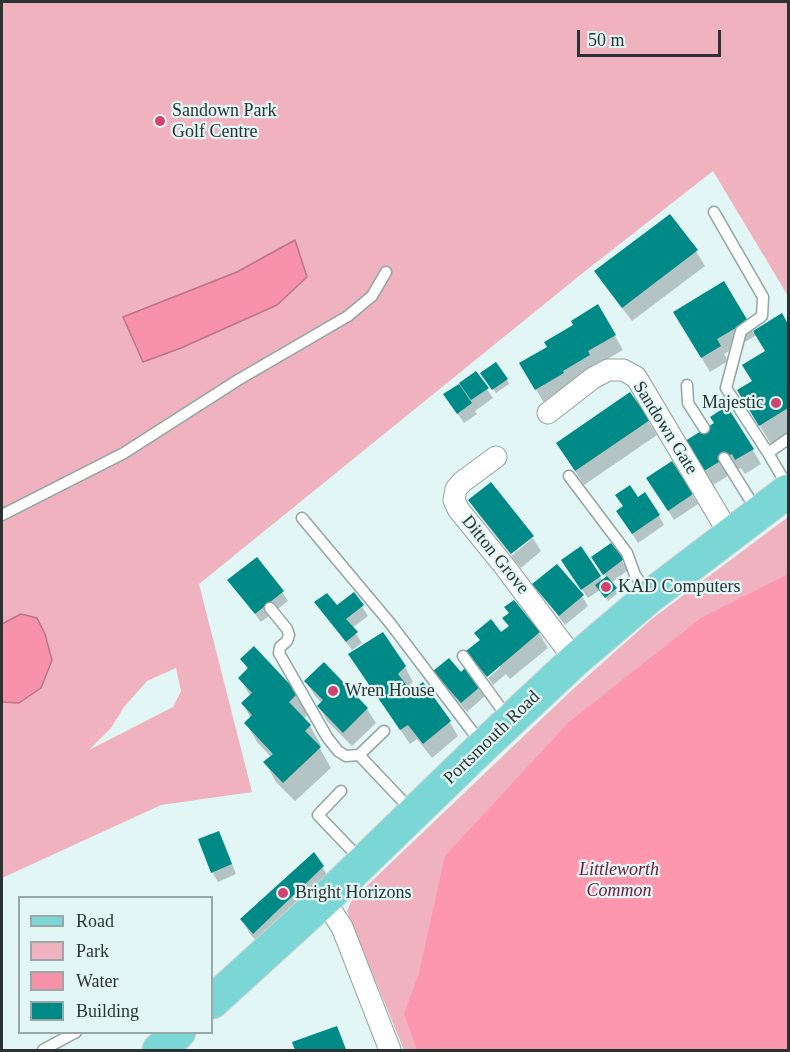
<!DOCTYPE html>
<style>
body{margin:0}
#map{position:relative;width:790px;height:1052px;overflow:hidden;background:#e2f6f5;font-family:Georgia,serif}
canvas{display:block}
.frame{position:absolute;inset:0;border:3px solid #2b3332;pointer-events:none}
.legend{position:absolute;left:18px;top:896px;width:195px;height:138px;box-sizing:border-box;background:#e2f6f5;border:2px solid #99a8a7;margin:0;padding:8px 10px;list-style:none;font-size:18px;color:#2b3332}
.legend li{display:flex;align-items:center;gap:12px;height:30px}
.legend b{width:30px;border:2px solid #99a8a7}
.scale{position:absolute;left:577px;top:30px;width:144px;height:27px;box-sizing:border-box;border:3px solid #2b3332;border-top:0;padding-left:8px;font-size:18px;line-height:21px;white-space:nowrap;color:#2b3332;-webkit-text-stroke:4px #e2f6f5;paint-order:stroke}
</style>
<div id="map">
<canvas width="790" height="1052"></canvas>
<div class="frame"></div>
<ul class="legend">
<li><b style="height:8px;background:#7bd7d5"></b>Road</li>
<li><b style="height:16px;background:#f1b2bf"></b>Park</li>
<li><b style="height:16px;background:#f792aa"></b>Water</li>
<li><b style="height:16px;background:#008a87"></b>Building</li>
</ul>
<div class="scale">50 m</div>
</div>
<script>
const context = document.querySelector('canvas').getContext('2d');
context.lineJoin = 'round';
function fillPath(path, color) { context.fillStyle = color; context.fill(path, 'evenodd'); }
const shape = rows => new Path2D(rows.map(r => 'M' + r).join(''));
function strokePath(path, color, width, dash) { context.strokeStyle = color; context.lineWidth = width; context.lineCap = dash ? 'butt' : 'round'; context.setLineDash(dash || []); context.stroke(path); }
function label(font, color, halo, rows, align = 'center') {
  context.font = font + ' Georgia,serif'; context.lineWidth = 4.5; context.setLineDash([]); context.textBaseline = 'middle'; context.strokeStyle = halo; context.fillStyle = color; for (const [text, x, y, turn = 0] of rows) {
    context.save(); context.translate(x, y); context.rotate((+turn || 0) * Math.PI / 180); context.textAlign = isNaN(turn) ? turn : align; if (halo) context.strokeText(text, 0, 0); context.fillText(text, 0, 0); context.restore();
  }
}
fillPath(shape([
 [2,2,788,2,788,296,713,171,584,272,199,584,252,792,161,805,2,878],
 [176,668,181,691,173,707,89,750,111,728,124,707,147,681],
 [788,517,788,1050,404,1050,347,911,352,900,572,690,653,618]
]), '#f1b2bf');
fillPath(shape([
 [788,574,788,1050,417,1050,404,1014,419,973,445,856,569,722,701,618]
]), '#fc97ae');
const water = shape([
 [295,240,307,277,277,305,181,348,143,362,123,317,237,272,295,240],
 [21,614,37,618,45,634,52,660,41,688,19,703,2,702,2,624,21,614]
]);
fillPath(water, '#f792aa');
strokePath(water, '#ba7686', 1.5);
fillPath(shape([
 [696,251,705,266,632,321,605,286,596,272],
 [723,283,753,333,781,315,788,326,788,434,771,444,750,410,753,382,766,352,757,335,724,354,728,361,710,372,675,312],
 [598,306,623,350,595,366,544,403,521,363,549,347],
 [476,373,493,398,475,411,477,414,464,423,445,395],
 [485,378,507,380,509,384,496,393],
 [648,421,657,435,584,485,558,444],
 [753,450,761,464,745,474,741,468,713,485,695,455],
 [671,463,698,504,674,520,654,488],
 [470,501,532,536,510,554,479,515],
 [659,516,664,525,638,543,624,521],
 [533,538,541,551,521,568,511,556],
 [611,545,628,570,611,583,618,593,608,601,600,590,588,598,568,570,581,548,603,581,607,578,599,567],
 [229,580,282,592,288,601,261,622],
 [534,584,582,596,588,606,565,625],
 [354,594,368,616,352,628,362,643,352,650,316,603,337,607],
 [513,602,539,633,548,648,510,679,506,674,493,685,488,678,500,668,500,664,486,676,468,651,481,642,476,633,501,634,509,627,504,618,510,614],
 [242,659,297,694,308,714,303,719,310,726,321,745,319,747,331,768,295,801,276,782,265,762,271,757,257,742,246,723,251,718,243,704,250,696,240,678,248,670],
 [405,667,413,682,407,688,449,721,458,736,432,758,417,739,410,744,359,669],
 [435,671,480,687,485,696,467,712,441,681],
 [306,681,367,709,376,723,352,746,327,721,319,706,322,703,315,696],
 [224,843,236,874,218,882,212,872],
 [314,854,332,882,262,947,250,934,242,919],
 [337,1027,347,1050,296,1050,294,1043]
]), '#0003');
fillPath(shape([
 [670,214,698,250,622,308,594,271],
 [724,281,748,321,717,339,721,346,701,358,673,312],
 [598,304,616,335,588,351,590,355,563,371,564,373,535,390,519,363,547,347,544,342,573,325,571,321],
 [782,313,788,324,788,408,759,426,737,390,752,381,742,365,765,351,753,331],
 [496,362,508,379,492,390,480,373],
 [476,371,489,388,471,400,459,383],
 [459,384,472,403,457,414,443,394],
 [630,392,650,420,575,471,556,443],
 [727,406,754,449,735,460,732,454,704,471,685,441,714,423,710,417],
 [672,461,693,494,668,511,646,478],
 [491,482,534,536,511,554,468,500],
 [630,485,638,497,645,492,660,515,632,534,616,511,623,506,615,495],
 [611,543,624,559,603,575,591,557],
 [581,546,601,576,581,590,561,560],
 [257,557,284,591,255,614,227,580],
 [557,564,584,595,559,616,532,584],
 [607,576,617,588,605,598,595,585],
 [354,592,364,605,346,619,358,632,346,642,314,602,327,593,337,605],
 [514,600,540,632,487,677,466,651,480,640,474,633,491,619,501,632,509,626,502,618,509,613,504,607],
 [383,632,406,666,398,674,411,691,423,682,451,721,423,744,408,725,400,730,348,654],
 [254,646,298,693,289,702,311,725,305,731,321,747,283,783,263,762,273,754,244,723,252,715,241,703,252,693,238,678,248,668,240,659],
 [449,658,461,672,465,668,481,686,461,703,433,671],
 [324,662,368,708,343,733,317,706,323,700,304,681],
 [219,831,232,864,211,873,198,839],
 [314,852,324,866,253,934,240,919],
 [337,1026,346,1050,295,1050,292,1042]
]), '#008a87');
const lane = shape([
 [714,212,763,297,762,316,741,331,726,388,768,453],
 [687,385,688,403,704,428],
 [724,458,757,511],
 [569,476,627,553,635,575,648,593],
 [788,487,768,453,788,439],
 [2,515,124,453,238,380,348,316,372,296,386,272],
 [302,518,390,623,481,743],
 [270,608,287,629,289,635,287,641,280,647,279,653,327,737,338,751,346,756,359,755],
 [463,656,508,718],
 [384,731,359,755,412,811],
 [341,791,318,815,361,860],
 [43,1050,76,1032]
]);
const street = shape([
 [548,413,593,378,608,370,623,370,636,377,730,535],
 [496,457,462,482,456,489,454,500,458,509,505,567,575,660],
 [324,900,342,927,390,1050]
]);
const primary = shape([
 [212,1002,324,900,483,746,575,660,650,596,788,491],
 [159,1050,179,1032]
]);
strokePath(lane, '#92a4a3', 13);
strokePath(street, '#92a4a3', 23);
strokePath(primary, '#d0d2d2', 35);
strokePath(lane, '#fff', 10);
strokePath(street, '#fff', 21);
strokePath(primary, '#7bd7d5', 33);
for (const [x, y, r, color] of [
 [160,121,6,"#d0436f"],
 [776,403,6,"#d0436f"],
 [606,587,6,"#d0436f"],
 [333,691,6,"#d0436f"],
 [283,893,6,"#d0436f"]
]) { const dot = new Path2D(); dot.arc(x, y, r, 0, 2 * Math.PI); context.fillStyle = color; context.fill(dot); strokePath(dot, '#e2f6f5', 2); }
label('18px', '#2b3332', '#e2f6f5', [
 ["Sandown Park",172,111],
 ["Golf Centre",172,132],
 ["Majestic",764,403,"right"],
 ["KAD Computers",618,587],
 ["Wren House",345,691],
 ["Bright Horizons",295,893]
], 'left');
label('18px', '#2b3332', '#e2f6f5', [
 ["Sandown Gate",665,428,58],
 ["Ditton Grove",495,555,51],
 ["Portsmouth Road",492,738,-44]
]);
label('italic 18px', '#711937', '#e2f6f5', [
 ["Littleworth",619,870],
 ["Common",619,891]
]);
</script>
